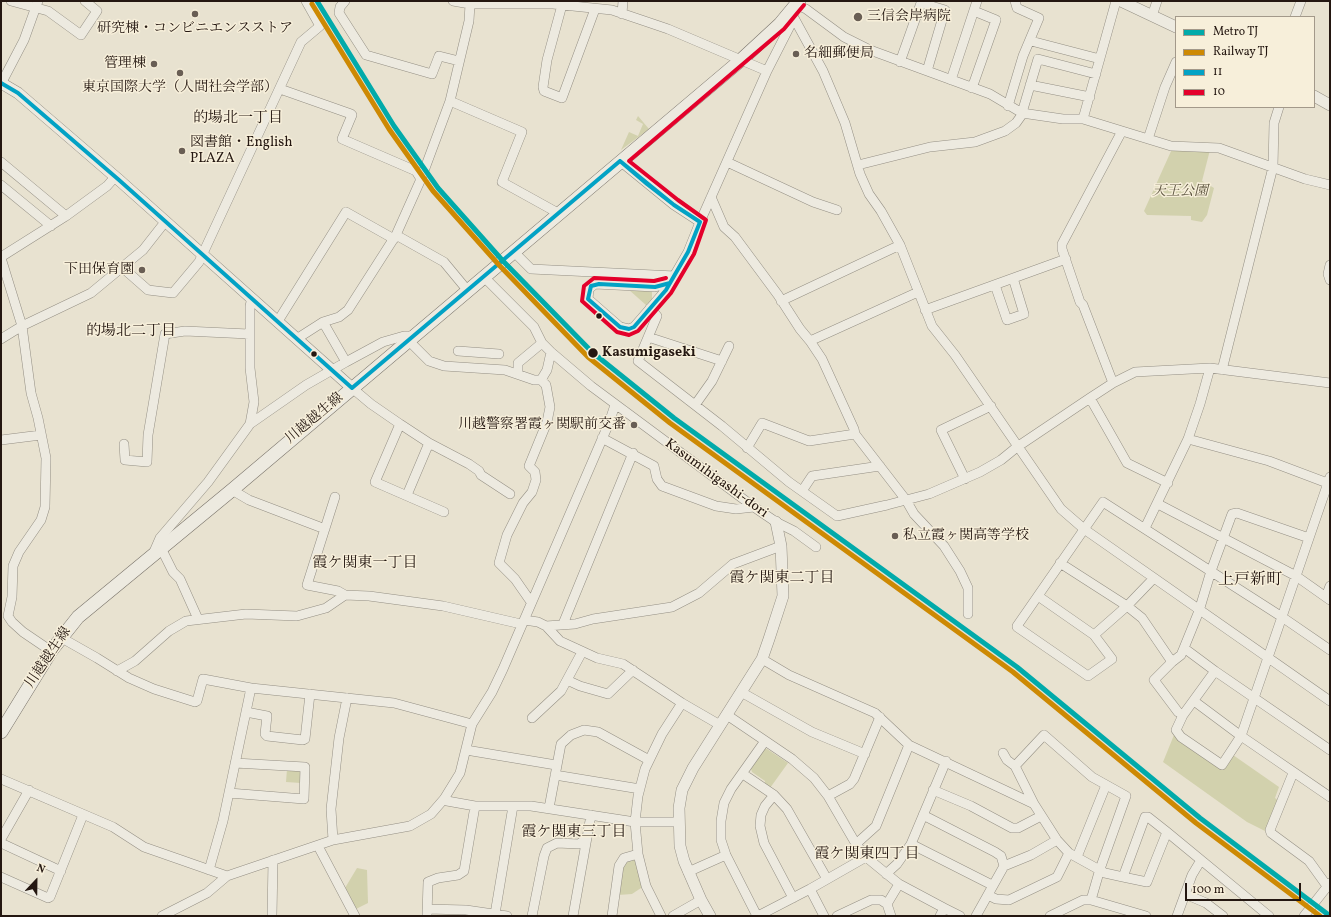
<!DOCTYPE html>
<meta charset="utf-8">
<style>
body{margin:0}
#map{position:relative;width:1331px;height:917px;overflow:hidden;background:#e8e2d0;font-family:Vollkorn,serif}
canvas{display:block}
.frame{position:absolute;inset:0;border:2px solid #241711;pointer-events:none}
.legend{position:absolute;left:1175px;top:16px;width:140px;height:92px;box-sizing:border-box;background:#f7efda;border:1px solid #a3998a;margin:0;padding:5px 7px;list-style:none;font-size:12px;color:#241711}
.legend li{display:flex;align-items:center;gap:8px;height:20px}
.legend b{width:20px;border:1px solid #a3998a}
.north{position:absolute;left:16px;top:861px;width:40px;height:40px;-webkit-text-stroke:3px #f7efda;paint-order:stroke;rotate:22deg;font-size:11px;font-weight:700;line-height:16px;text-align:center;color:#241711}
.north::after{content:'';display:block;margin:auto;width:14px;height:18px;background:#241711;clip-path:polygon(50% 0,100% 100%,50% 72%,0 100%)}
.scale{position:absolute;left:1185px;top:883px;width:116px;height:18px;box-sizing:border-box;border:2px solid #241711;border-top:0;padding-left:5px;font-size:12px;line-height:14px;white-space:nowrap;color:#241711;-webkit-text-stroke:3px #f7efda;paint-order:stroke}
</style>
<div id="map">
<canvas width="1331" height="917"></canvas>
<div class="frame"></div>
<ul class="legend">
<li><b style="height:5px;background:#01aaaa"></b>Metro TJ</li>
<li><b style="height:5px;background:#cd8903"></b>Railway TJ</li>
<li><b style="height:5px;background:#02a2c5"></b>11</li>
<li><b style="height:5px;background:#e4002b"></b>10</li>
</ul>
<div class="north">N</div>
<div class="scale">100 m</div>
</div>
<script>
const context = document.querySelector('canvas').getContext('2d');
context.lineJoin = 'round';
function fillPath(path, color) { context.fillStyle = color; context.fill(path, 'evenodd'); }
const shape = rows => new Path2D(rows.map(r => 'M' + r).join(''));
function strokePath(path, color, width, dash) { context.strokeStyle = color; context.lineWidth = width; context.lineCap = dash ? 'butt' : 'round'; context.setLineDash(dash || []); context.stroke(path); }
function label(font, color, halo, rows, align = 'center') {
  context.font = font + ' Vollkorn,"Noto Serif JP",serif'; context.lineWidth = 3; context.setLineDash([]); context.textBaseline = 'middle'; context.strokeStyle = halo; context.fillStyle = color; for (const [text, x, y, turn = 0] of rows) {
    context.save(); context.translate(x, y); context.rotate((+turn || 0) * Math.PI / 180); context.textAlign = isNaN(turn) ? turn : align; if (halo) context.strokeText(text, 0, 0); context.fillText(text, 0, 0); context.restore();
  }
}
fillPath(shape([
 [638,116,649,129,621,150,629,132,638,136,643,124,636,120],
 [1172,149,1210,150,1202,181,1214,188,1207,215,1202,222,1191,220,1191,216,1147,215,1144,211],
 [628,289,652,291,652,300,646,305],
 [1174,735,1223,769,1233,755,1279,787,1275,798,1278,800,1265,831,1247,822,1163,762],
 [764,749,767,749,788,763,770,788,765,784,765,781,752,772,751,769],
 [287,769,299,770,302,776,301,783,286,782],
 [633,859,636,862,644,886,632,894,618,895,624,862],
 [357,868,367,870,368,903,356,909,345,888]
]), '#d2d1ad');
const minor = shape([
 [11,1,48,11,81,35,97,11,85,1],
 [345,1,340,7,339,13,366,55,432,74,439,56,459,61],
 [453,1,470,4,470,1],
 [562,5,547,60,543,87,544,91,562,98,595,9],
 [797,5,806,9,844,37,870,50,990,94,1022,113,1063,119,1083,119,1171,146,1219,148,1305,179,1330,185],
 [622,14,623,1],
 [1152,16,1157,1],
 [1295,17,1301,1],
 [1031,41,1100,59],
 [900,62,921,3,945,10,927,71],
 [951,80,977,1],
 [1,84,24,40,38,1],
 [1030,85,1090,97],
 [972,88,996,20,974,11],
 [280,89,351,114,352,115,342,139,416,171,421,179,396,235,348,310,339,317,323,322,346,362],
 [1008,106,1023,56,1039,18,1017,8,1015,1],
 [1083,119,1116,1],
 [1148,139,1165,87,1176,62],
 [620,161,674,205,700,222,688,252,666,290,634,327,629,329,620,327,588,299,589,289,595,284,655,287,670,283],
 [1,162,66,216],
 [727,162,813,202,837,210],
 [858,165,930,147,975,142,1005,131,1016,123,1021,116,1038,59,1096,74],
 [421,179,450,101],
 [1,185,51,226],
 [711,197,724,227,735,237,778,295,800,329,810,341],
 [558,213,502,182,522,132,450,101,469,21,470,4,553,4,612,10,668,29,767,71,794,18,823,71,845,123,860,174,869,194,881,211,900,245,932,326,955,355,1061,509,1084,529,1330,701],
 [700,222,767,71],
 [396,235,444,262,468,291],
 [514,252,531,269,675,276],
 [1,257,66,216,107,186,115,177],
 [1,258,22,326,31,393,38,418,46,458,45,507,41,520,19,552,13,566,12,597,8,616,12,622,23,632,51,651],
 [1330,265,1328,274,1330,280],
 [123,268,148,290,173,293,199,262,301,42,320,26,306,1],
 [484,277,534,327,542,343,551,352,591,386,754,507,776,522,794,531,816,547],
 [995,285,1007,320,1024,314,1013,278],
 [918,292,810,341,822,359,854,429,855,434,906,500,914,514,944,546,960,571,968,588,968,614],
 [781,301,900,245],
 [650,308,657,316,638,361,722,426,789,482,837,516,887,505,929,494,980,472,1001,460,1017,447,1090,398,1113,383,1135,372,1210,368,1330,383],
 [925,310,1066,259],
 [278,321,346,212,394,239],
 [648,337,722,361],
 [298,338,323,322],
 [1,339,22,326,91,293,143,250,165,222],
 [408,340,429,361,444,366,505,370,534,380,541,380,547,370,551,352],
 [458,351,499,354],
 [1222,370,1273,167,1274,123,1279,107],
 [518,374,518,363,542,343],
 [1113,383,1083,305,1080,302,1062,249,1062,244,1122,131],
 [352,388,371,404,400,424,429,443,469,464,479,471,481,475,510,494],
 [1090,398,1127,463,1168,483],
 [695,405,712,381,729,346],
 [250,424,254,402,250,368,250,306,252,298],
 [400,424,375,482,444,512],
 [602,438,654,466,657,479,662,486,716,506,736,509,754,507],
 [1188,439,1269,461,1330,484],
 [1,440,41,435],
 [124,444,125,460,147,462,148,435,165,334,185,331,249,334],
 [747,448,762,423,809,441,855,434],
 [1330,477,1241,736,1330,797],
 [965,479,941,430,991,406],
 [232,490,249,500,325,529],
 [802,491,812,476,880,466],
 [407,495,429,443],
 [335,497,307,585,338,591,345,595,369,596,443,606,521,624],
 [1158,504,1296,576,1330,600],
 [1145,528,1188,439,1200,404,1210,368],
 [161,548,173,572,180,579,198,619],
 [153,554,160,538,208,482,250,424,306,385,346,362,383,342,404,336,413,336],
 [1060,563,1127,606,1142,618,1172,662,1154,680,1178,712,1183,715,1215,671,1184,648,1181,655,1172,662],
 [1038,596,1094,635,1112,659,1088,676,1017,627,1017,626,1103,502,1282,617,1330,650],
 [1326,597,1330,586],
 [531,602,515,579,499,563,507,535,523,503,532,492,536,480,535,472,529,466,547,422,550,407,546,385,541,380],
 [524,620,538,622,546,626,575,624,593,619,672,607,699,593,733,564,781,546],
 [563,624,633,453],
 [546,626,560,641,597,658,623,664,682,703,720,725],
 [1094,635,1127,606,1153,579],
 [60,637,97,658,129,678,154,689,195,702,197,701,203,679,251,688,223,821,209,870],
 [1184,648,1199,611,1211,571,1232,514,1237,513,1309,538],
 [762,659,789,675,875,713,909,745,1034,804,1057,840,1069,853,1105,873,1123,877],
 [117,671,135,661,169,631,186,621,246,614,297,616,326,608,345,595],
 [1215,671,1330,750],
 [567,680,580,686,608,694,633,670],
 [251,688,394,703,472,724],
 [741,692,812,732,865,754],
 [246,712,267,716,265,734,267,736,303,740,305,739,310,694],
 [727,715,792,759,814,778,828,796,856,844,866,857],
 [1183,715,1176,730,1181,737,1222,765,1241,736,1194,701],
 [532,718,561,691,582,652],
 [466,750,556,765],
 [1003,753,1007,760,1015,766,1034,804],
 [1015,766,1044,735,1092,777,1126,796,1100,869,1091,900],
 [1293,773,1270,830,1271,833,1309,861,1327,886],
 [743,774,774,795,787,809,827,879],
 [555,775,640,789],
 [1,779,113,827,144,847,227,876],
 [933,790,971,806,1012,828,1018,828,1041,816],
 [229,793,304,799,305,767,235,763],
 [774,795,765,806,761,815,760,826,764,843,793,898],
 [828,796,850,784,854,779,880,717],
 [444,799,447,801,475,806,531,806,635,822,678,822],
 [549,808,561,744,571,735,584,730,598,732,649,760],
 [923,815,995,852,1001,856,1004,866],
 [1167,832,1147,882,1123,877,1145,817,1148,817,1167,832,1269,916],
 [1,839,29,790],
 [333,840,331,809,339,738,347,698],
 [1,843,61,871],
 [856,844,876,826,909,745],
 [911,844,992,885],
 [318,846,355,916],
 [1077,857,1106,785],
 [688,872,726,855],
 [886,874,897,864,911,844,946,761],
 [1,877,48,898,50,897,83,815],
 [810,889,824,916],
 [1185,894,1206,903,1223,916],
 [988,895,996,899,1009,900,1057,877,1069,853],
 [887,904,891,916],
 [944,908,960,916],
 [427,909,466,910,507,916],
 [495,914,513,806],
 [162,916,207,893,227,876,333,840,410,826,431,814,444,799,460,773,472,724,492,692,503,669,609,423,615,405],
 [272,916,273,860],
 [427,916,428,882,438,878,458,875,464,871,475,806],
 [532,916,544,856,547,848,557,843,579,844,587,838],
 [573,916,591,815],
 [612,916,619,866,624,858,638,854],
 [661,916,646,886,638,854,635,822,638,796,645,769,662,734,682,703],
 [673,916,701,900],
 [757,916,726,855,721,840,721,821,724,803,731,789,765,741],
 [758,916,810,889,866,857,899,884,944,908,940,916],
 [837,916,871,900,881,900,887,904,899,884],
 [976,916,1004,866,1031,855,1057,840],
 [1050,916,1083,900,1091,900,1146,916],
 [1177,916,1192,875,1201,860],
 [1304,916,1330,883]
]);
const tertiary = shape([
 [1121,1,1176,27],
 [1,83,18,93,119,180,352,388],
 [1314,96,1330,105],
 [710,916,701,900,684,861,680,846,679,808,682,790,693,768,762,659,769,639,783,596,781,546,776,522]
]);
const secondary = shape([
 [1,732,51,651,78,617,232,490,741,60,780,24,799,1]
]);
strokePath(minor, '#948f84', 10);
strokePath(tertiary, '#948f84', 12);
strokePath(secondary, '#79736a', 14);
strokePath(minor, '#edeae0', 9);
strokePath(tertiary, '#edeae0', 11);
strokePath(secondary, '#edeae0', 13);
strokePath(shape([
 [1,83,18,93,119,180,352,388],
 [620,161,674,205,647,184,620,161],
 [674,205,700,222],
 [674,205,700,222],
 [688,252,666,290,634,327,629,329,620,327,588,299,591,286,599,284,655,287,670,283,688,252],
 [688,252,700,222],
 [352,388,620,161]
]), '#02a2c5', 4);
strokePath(shape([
 [666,278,654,281,594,278,584,286,582,301,617,332,629,335,638,331,671,293,694,254,706,220,678,200,629,161,784,29,804,5]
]), '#e4002b', 4);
strokePath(shape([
 [312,4,389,129,433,191,499,265,588,357,670,423,1013,672,1196,823,1320,916]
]), '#cd8903', 5);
strokePath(shape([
 [317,1,394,126,438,188,503,261,592,352,674,418,1017,667,1200,818,1330,916]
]), '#01aaaa', 5);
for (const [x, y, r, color] of [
 [195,14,4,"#695e54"],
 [858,17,5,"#695e54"],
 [796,54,4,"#695e54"],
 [154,64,4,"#695e54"],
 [180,73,4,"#695e54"],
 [182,151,4,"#695e54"],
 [142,270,4,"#695e54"],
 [599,316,3.5,"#241711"],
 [593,353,5.5,"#241711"],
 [314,354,3.5,"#241711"],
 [634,425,4,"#695e54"],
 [895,536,4,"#695e54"]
]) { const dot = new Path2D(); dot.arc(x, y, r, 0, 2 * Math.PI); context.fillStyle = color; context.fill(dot); strokePath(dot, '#f7efda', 1.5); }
label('14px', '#241711', '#f7efda', [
 ["三信会岸病院",867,17],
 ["研究棟・コンビニエンスストア",195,29,"center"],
 ["名細郵便局",804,54],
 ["管理棟",146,64,"right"],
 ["東京国際大学（人間社会学部）",180,88,"center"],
 ["図書館・English",190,143],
 ["PLAZA",190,159],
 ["下田保育園",134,270,"right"],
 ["川越警察署霞ヶ関駅前交番",626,425,"right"],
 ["私立霞ヶ関高等学校",903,536]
], 'left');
label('italic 14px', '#5b533e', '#f7efda', [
 ["天王公園",1180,192]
]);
label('bold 14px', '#241711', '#f7efda', [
 ["Kasumigaseki",602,353]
], 'left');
label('14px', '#241711', '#f7efda', [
 ["川越越生線",315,419,-40],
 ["Kasumihigashi-dori",716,479,36],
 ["川越越生線",49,658,-56]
]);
label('15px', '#241711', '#f7efda', [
 ["的場北一丁目",238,119],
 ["的場北二丁目",131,332],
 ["霞ケ関東一丁目",365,564],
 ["霞ケ関東二丁目",782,579],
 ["霞ケ関東三丁目",574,833],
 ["霞ケ関東四丁目",867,855]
]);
label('16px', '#241711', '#f7efda', [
 ["上戸新町",1250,581]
]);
</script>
